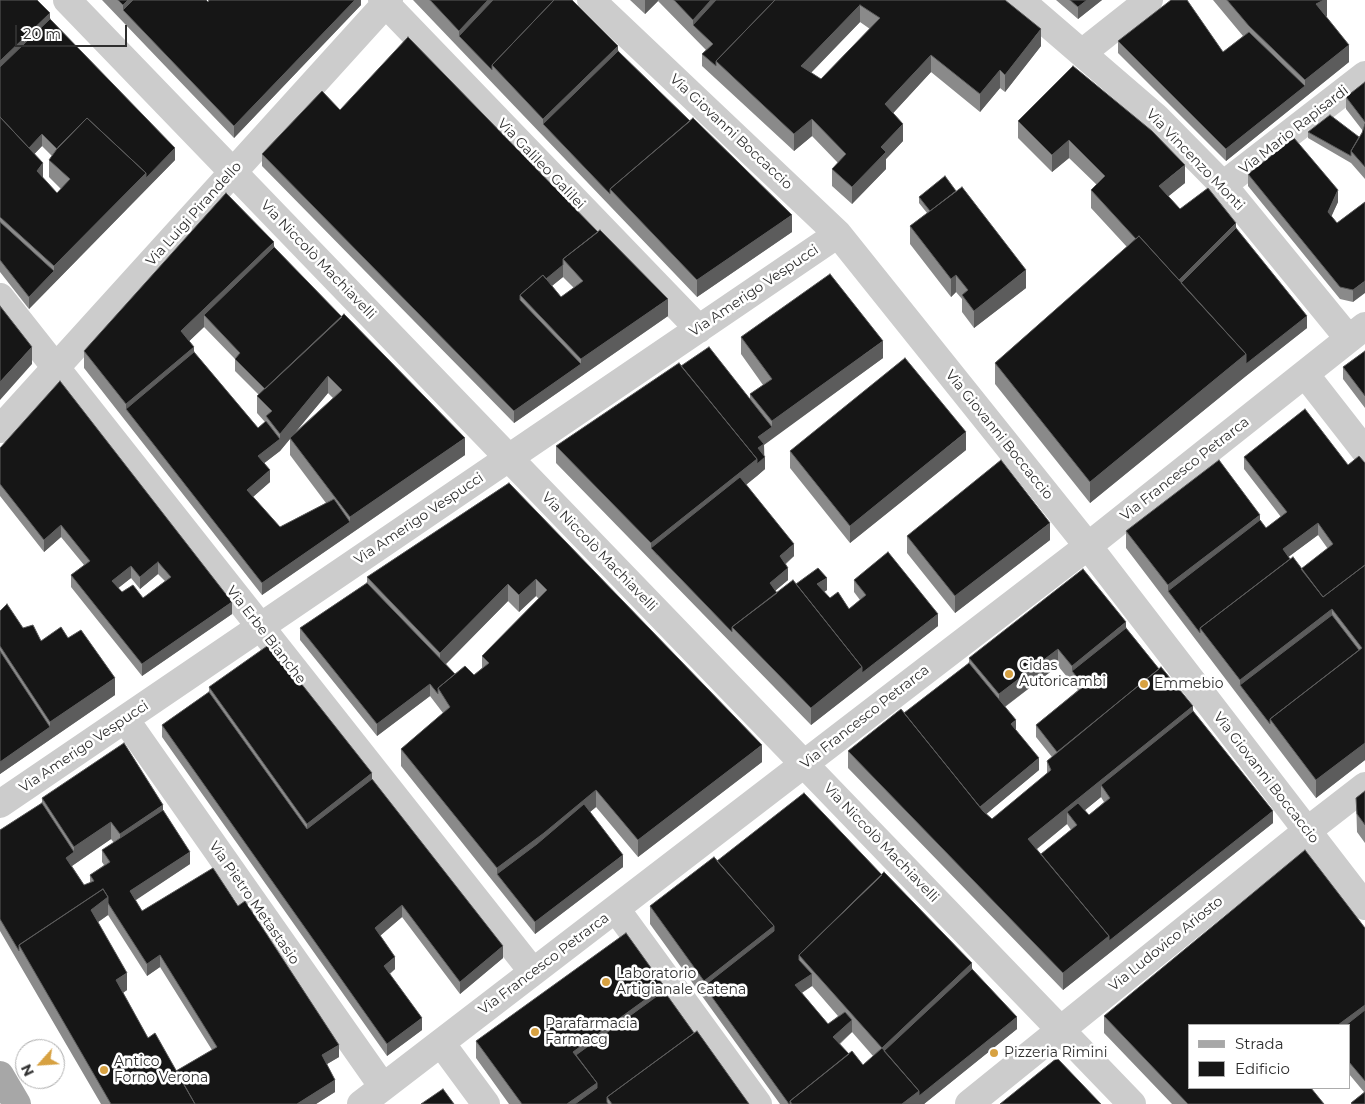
<!DOCTYPE html>
<meta charset="utf-8">
<style>
body{margin:0}
#map{position:relative;width:1365px;height:1104px;overflow:hidden;background:#fff;font-family:Montserrat,sans-serif}
canvas{display:block}
.legend{position:absolute;left:1188px;top:1024px;width:162px;height:65px;box-sizing:border-box;background:#fff;border:1px solid #acacac;margin:0;padding:6px 9px;list-style:none;font-size:15px;color:#2f2f2f}
.legend li{display:flex;align-items:center;gap:10px;height:25px}
.legend b{width:25px;border:1px solid #acacac}
.north{position:absolute;left:15px;top:1039px;width:50px;height:50px;box-sizing:border-box;background:#fff;border:1px solid #acacac;border-radius:50%;rotate:244deg;font-size:14px;font-weight:700;line-height:20px;text-align:center;color:#2f2f2f}
.north::after{content:'';display:block;margin:auto;width:18px;height:22px;background:#d7a141;clip-path:polygon(50% 0,100% 100%,50% 72%,0 100%)}
.scale{position:absolute;left:15px;top:25px;width:112px;height:22px;box-sizing:border-box;border:2px solid #2f2f2f;border-top:0;padding-left:6px;font-size:15px;line-height:18px;white-space:nowrap;color:#2f2f2f;-webkit-text-stroke:4px #fff;paint-order:stroke}
</style>
<div id="map">
<canvas width="1365" height="1104"></canvas>
<ul class="legend">
<li><b style="height:6px;background:#a7a7a7"></b>Strada</li>
<li><b style="height:14px;background:#161616"></b>Edificio</li>
</ul>
<div class="north">N</div>
<div class="scale">20 m</div>
</div>
<script>
const context = document.querySelector('canvas').getContext('2d');
context.lineJoin = 'round';
const shape = rows => new Path2D(rows.map(r => 'M' + r).join(''));
function strokePath(path, color, width, dash) { context.strokeStyle = color; context.lineWidth = width; context.lineCap = dash ? 'butt' : 'round'; context.setLineDash(dash || []); context.stroke(path); }
function fillPath(path, color) { context.fillStyle = color; context.fill(path, 'evenodd'); }
function label(font, color, halo, rows, align = 'center') {
  context.font = font + ' Montserrat,sans-serif'; context.lineWidth = 5; context.setLineDash([]); context.textBaseline = 'middle'; context.strokeStyle = halo; context.fillStyle = color; for (const [text, x, y, turn = 0] of rows) {
    context.save(); context.translate(x, y); context.rotate((+turn || 0) * Math.PI / 180); context.textAlign = isNaN(turn) ? turn : align; if (halo) context.strokeText(text, 0, 0); context.fillText(text, 0, 0); context.restore();
  }
}
strokePath(shape([
 [67,0,1132,1104],
 [382,0,699,329],
 [591,0,838,234,1088,546,1365,906],
 [1020,0,1156,117,1223,185,1349,339],
 [1082,53,1149,0],
 [1223,185,1365,75],
 [0,297,533,972],
 [1305,374,1365,451],
 [0,429,389,0],
 [125,719,383,1087],
 [0,804,838,234],
 [616,909,758,1104],
 [441,1043,486,1104],
 [361,1104,1088,546,1365,326],
 [969,1104,1307,831,1365,786]
]), '#ccc', 28);
strokePath(shape([
 [0,1075,17,1104]
]), '#a7a7a7', 28);
fillPath(shape([
 [0,0,50,19,175,160,29,309,0,272],
 [42,146,52,156,49,160,49,177,61,189,57,193,43,178,34,154],
 [102,0,206,0,208,2,361,0,361,5,234,138],
 [413,0,572,0,618,51,792,232,697,297],
 [630,0,1005,0,1041,46,1005,92,1000,88,980,112,931,72,893,113,903,141,886,159,886,169,852,204,832,186,832,169,838,163,812,136,794,151,702,66,702,54,706,50,658,1,645,14],
 [860,22,870,29,821,79,811,73],
 [1056,0,1102,0,1078,19],
 [1213,0,1327,0,1327,16,1326,16,1349,62,1226,161,1118,53,1118,41,1223,52,1243,36],
 [1365,82,1365,179,1351,163,1308,138,1308,132,1359,137,1363,131,1346,109,1346,97],
 [340,110,668,316,514,423,262,166,262,154],
 [563,277,574,288,561,297,552,286],
 [1018,121,1185,183,1168,196,1180,209,1236,228,1307,328,1246,376,1090,503,995,384,995,363,1127,247,1091,208,1091,190,1097,185,1069,158,1052,172,1018,138],
 [1248,174,1338,202,1331,216,1337,223,1365,202,1353,302,1340,299,1248,186],
 [919,197,1026,288,974,328,962,312,962,299,956,292,951,297,910,244,910,226,927,213,919,203],
 [274,247,465,455,262,595,84,368,84,351],
 [204,327,235,359,235,371,259,395,257,396,257,413,265,422,258,428,194,352,189,341],
 [328,393,333,398,294,433],
 [290,439,290,455,326,503,280,527,253,497,270,482,264,463,280,451],
 [741,337,883,358,764,444,765,469,746,485,794,556,786,564,788,580,775,591,777,593,796,584,827,590,824,592,830,598,849,609,860,600,854,592,854,580,938,626,811,725,556,463,556,446,681,366,750,399,750,394,763,385,741,354],
 [1365,351,1365,408,1343,379,1343,367],
 [0,448,232,614,142,676,71,587,71,575,84,565,61,537,44,552,0,496],
 [158,574,165,581,143,598,122,592,118,588,131,578,140,589],
 [966,450,850,543,790,468,790,451],
 [1244,457,1348,465,1365,463,1365,760,1316,798,1126,548,1126,531,1260,520,1266,528,1281,517,1244,469],
 [1318,535,1328,549,1301,569,1288,557],
 [509,483,762,762,638,857,596,807,590,812,623,867,535,934,401,766,401,749,443,713,430,696,377,736,300,640,300,628,367,583,367,577],
 [536,596,539,599,482,656,482,668,474,675,455,674,446,664,508,601,519,612],
 [907,536,1050,540,955,613,907,553],
 [0,611,41,641,68,638,115,695,0,774],
 [1126,628,1193,711,1273,823,1063,990,848,768,848,751,904,713,969,663,969,658],
 [1058,666,1078,690,1036,725,1036,737,1052,757,1047,761,1047,774,992,819,986,814,1039,770,1016,731,1005,707],
 [1101,797,1104,802,1089,815,1085,810],
 [1067,824,1071,830,1041,854,1037,849],
 [209,687,372,779,503,958,460,994,402,917,380,936,395,969,390,974,422,1030,387,1056,162,737,162,725,209,692],
 [1365,791,1365,843,1357,832,1356,798],
 [42,798,163,810,190,864,135,900,142,911,238,906,339,1057,327,1064,335,1092,316,1104,101,1104,0,931,0,830,42,803],
 [111,839,114,843,102,850,102,862,104,865,90,875,90,883,84,885,72,866],
 [108,915,147,976,160,967,212,1050,176,1071,148,1038,123,993,127,990,98,922],
 [717,861,972,969,1017,1029,924,1104,780,1104,650,924,650,906],
 [812,986,838,1016,828,1024,802,993],
 [852,1032,873,1056,863,1065,849,1054,840,1044],
 [1365,928,1365,1104,1351,1104,1351,1103,1364,1092,1349,1074,1349,1025,1189,1025,1324,1104,1172,1104,1104,1033,1104,1016],
 [664,991,694,1033,749,1104,509,1104,476,1058,476,1041]
]), '#8a8a8a');
fillPath(shape([
 [128,0,144,0,123,10,123,5],
 [355,0,361,0,361,5,234,138,234,126],
 [488,0,505,0,459,36,459,31],
 [645,0,658,0,658,1,645,14],
 [711,0,726,0,693,25,693,20],
 [1087,0,1102,0,1078,19,1078,7],
 [1324,0,1327,0,1327,16,1316,22,1316,4],
 [860,5,860,22,801,83,801,66],
 [50,13,50,31,0,79,0,61],
 [1041,29,1041,46,1005,92,1005,75],
 [1349,45,1349,62,1226,161,1226,149,1305,86,1305,80],
 [618,46,618,63,543,124,543,119],
 [931,55,931,72,885,122,885,104],
 [1000,70,1000,88,980,112,980,94],
 [812,119,812,136,794,151,794,134],
 [903,124,903,141,886,159,886,169,852,204,852,187,881,147],
 [42,134,42,146,26,163,26,151],
 [1069,140,1069,158,1052,172,1052,155],
 [175,148,175,160,29,309,29,297,54,271,54,266,146,173],
 [43,163,43,181,37,171],
 [1185,165,1185,183,1159,204,1159,186],
 [1338,190,1338,202,1328,224,1328,212],
 [792,215,792,232,697,297,697,280],
 [1236,223,1236,240,1182,294,1177,282],
 [274,242,274,259,204,315,204,327,181,349,181,331],
 [563,265,563,277,529,304,523,298],
 [1026,270,1026,288,974,328,974,311],
 [956,275,956,292,951,297,951,279],
 [1365,281,1365,293,1353,302,1353,290],
 [668,299,668,316,514,423,514,411,581,364,581,359],
 [1307,316,1307,328,1246,376,1090,503,1090,482,1246,354],
 [883,341,883,358,764,445,764,457,758,460,758,437,772,427,772,421],
 [32,347,32,364,0,400,0,382],
 [194,347,194,364,126,409,126,404],
 [328,376,328,393,280,451,258,468,258,456,280,439,280,434],
 [966,432,966,450,850,543,850,526],
 [465,438,465,455,262,595,262,583,350,522,350,517],
 [765,457,765,469,757,476,657,555,651,548,651,543,757,459],
 [270,470,270,482,247,502,247,490],
 [1260,515,1260,532,1168,591,1168,585],
 [1050,523,1050,540,955,613,955,596],
 [1318,523,1318,535,1283,561,1283,549],
 [61,525,61,537,44,552,44,540],
 [794,544,794,556,780,568,780,556],
 [158,562,158,574,140,589,140,577],
 [131,566,131,578,112,593,112,581],
 [788,568,788,580,770,595,770,583],
 [827,578,827,590,817,596,817,584],
 [536,579,536,596,519,612,519,595],
 [508,584,508,601,440,670,440,653],
 [232,602,232,614,142,676,142,664],
 [1332,609,1332,627,1240,685,1240,680],
 [938,614,938,626,811,725,811,708,862,667],
 [1126,622,1126,640,1072,671,1072,666],
 [1058,649,1058,666,999,711,999,694],
 [115,678,115,695,0,774,0,762,50,727,50,722],
 [430,684,430,696,377,736,377,724],
 [1193,706,1193,723,1101,785,1101,797,1073,820,1067,812,1067,824,1028,856,1028,839],
 [1016,720,1016,732,1011,724],
 [1365,743,1365,760,1316,798,1316,780],
 [762,745,762,762,638,857,638,840],
 [1039,758,1039,770,978,821,978,809],
 [372,773,372,791,307,841,307,824],
 [596,790,596,807,544,850,497,874,497,868],
 [163,805,163,822,120,851,120,834],
 [1273,811,1273,823,1063,990,1063,973,1109,936],
 [111,822,111,839,66,870,66,858,74,852,74,847],
 [190,852,190,864,130,904,130,891],
 [623,855,623,867,535,934,535,922],
 [108,897,108,915,91,927,26,958],
 [402,905,402,917,375,940,375,928],
 [774,926,774,943,704,986,704,998,704,981],
 [503,946,503,958,460,994,460,982],
 [160,955,160,967,147,976,147,964],
 [395,957,395,969,384,978,384,966],
 [972,963,972,981,887,1060,882,1048],
 [127,973,127,990,116,997,116,980],
 [812,974,812,986,795,997,795,985],
 [664,986,664,1003,579,1065,573,1052],
 [1365,1005,1365,1022,1349,1025,1338,1025],
 [1017,1017,1017,1029,924,1104,902,1104,919,1091],
 [422,1018,422,1030,387,1056,387,1044],
 [852,1020,852,1032,833,1049,833,1037],
 [339,1045,339,1057,322,1067,322,1055],
 [335,1080,335,1092,316,1104,297,1104],
 [597,1083,597,1100,591,1104,567,1104]
]), '#5c5c5c');
const building = shape([
 [0,0,37,0,50,13,0,61,0,0],
 [118,0,128,0,123,5,118,0],
 [133,0,206,0,208,2,209,0,355,0,234,126,123,10,133,0],
 [430,0,488,0,459,31,430,0],
 [493,0,554,0,492,65,492,70,459,36,493,0],
 [554,0,572,0,618,46,543,119,492,65,554,0],
 [674,0,711,0,693,20,674,0],
 [716,0,775,0,716,61,716,66,702,54,713,44,693,25,716,0],
 [775,0,1005,0,1041,29,1005,75,1000,70,980,94,931,55,885,104,903,124,881,147,886,152,852,187,832,169,846,154,812,119,794,134,716,61,775,0],
 [860,5,880,18,821,79,801,66,860,5],
 [1070,0,1087,0,1078,7,1070,0],
 [1171,0,1187,0,1223,52,1249,32,1305,86,1226,149,1118,41,1171,0],
 [1227,0,1324,0,1316,4,1349,45,1305,80,1249,26,1227,0],
 [50,19,175,148,146,178,146,173,87,118,57,149,42,134,29,148,0,117,0,67,50,19],
 [408,37,598,232,563,259,563,265,546,279,543,275,520,295,520,300,581,364,514,411,262,154,322,91,340,110,408,37],
 [618,51,690,121,610,189,610,194,543,124,618,51],
 [1073,66,1152,131,1185,165,1159,186,1180,209,1208,188,1236,223,1179,280,1139,236,1136,239,1091,190,1105,176,1069,140,1052,155,1018,121,1073,66],
 [1365,82,1365,122,1346,97,1365,82],
 [1330,115,1359,137,1351,151,1351,156,1308,132,1330,115],
 [0,117,43,163,37,171,57,193,70,179,49,160,59,146,87,118,146,173,54,266,0,217,0,117],
 [693,118,792,215,697,280,610,189,693,118],
 [1365,124,1365,167,1351,151,1362,133,1365,124],
 [1294,138,1338,190,1328,212,1337,223,1365,202,1365,281,1353,290,1340,287,1248,174,1294,138],
 [945,176,956,191,930,211,919,197,945,176],
 [962,187,1026,270,974,311,962,295,968,290,956,275,951,279,910,226,962,187],
 [226,193,274,242,181,331,194,347,126,404,84,351,226,193],
 [0,222,54,271,29,297,0,260,0,222],
 [1236,228,1307,316,1246,364,1246,354,1181,283,1236,228],
 [600,230,668,299,581,359,520,295,543,275,561,297,583,281,563,259,600,230],
 [1139,236,1246,354,1090,482,995,363,1139,236],
 [274,247,342,317,265,389,235,359,240,353,204,315,274,247],
 [830,274,883,341,772,421,750,394,772,379,741,337,830,274],
 [0,306,32,347,0,382,0,306],
 [344,314,465,438,350,517,290,438,342,390,328,376,280,434,266,416,272,411,257,396,344,314],
 [709,347,772,427,758,437,764,444,758,448,765,457,757,464,757,459,681,366,709,347],
 [1365,351,1365,396,1343,367,1365,351],
 [194,352,258,428,266,421,280,439,258,456,270,470,247,490,280,527,334,499,350,522,262,583,126,409,194,352],
 [905,358,966,432,850,526,790,451,905,358],
 [679,363,757,459,651,543,556,446,679,363],
 [60,381,232,602,142,664,71,575,90,561,61,525,44,540,0,484,0,448,60,381],
 [158,562,171,577,143,598,133,585,122,592,112,581,131,566,140,577,158,562],
 [1305,409,1348,465,1359,456,1365,463,1365,565,1323,597,1301,569,1333,544,1318,523,1283,549,1290,559,1200,628,1200,633,1168,591,1260,520,1266,528,1287,512,1244,457,1305,409],
 [1001,460,1050,523,955,596,907,536,1001,460],
 [1219,460,1260,515,1168,585,1126,531,1219,460],
 [740,477,794,544,780,556,788,568,770,583,777,593,732,627,732,632,651,548,740,477],
 [509,483,762,745,638,840,596,790,544,833,497,868,401,749,450,707,438,688,465,666,474,675,489,663,482,656,547,590,536,579,519,595,508,584,440,653,367,577,509,483],
 [888,552,938,614,862,673,862,667,796,584,818,568,827,578,817,584,830,598,838,592,849,609,866,595,854,580,888,552],
 [1293,557,1323,597,1365,565,1365,743,1316,780,1270,719,1362,648,1332,609,1240,680,1200,628,1293,557],
 [1083,569,1126,622,1072,666,1058,649,999,694,969,658,1083,569],
 [793,580,862,667,811,708,732,627,793,580],
 [367,583,455,674,438,688,438,694,430,684,377,724,300,628,367,583],
 [7,604,23,628,33,625,41,641,61,627,68,638,81,630,115,678,50,722,0,646,0,611,7,604],
 [1332,615,1359,650,1270,719,1270,724,1240,685,1332,615],
 [1126,628,1159,669,1057,752,1036,725,1084,686,1072,671,1126,628],
 [270,644,372,773,307,824,209,687,270,644],
 [0,651,50,727,0,762,0,651],
 [969,663,1016,720,1011,724,1039,758,980,807,904,713,969,663],
 [1161,667,1193,706,1028,839,1109,936,1063,973,848,751,901,709,983,811,992,819,1051,770,1047,761,1161,667],
 [209,692,307,829,372,779,503,946,460,982,402,905,375,928,395,957,384,966,422,1018,387,1044,162,725,209,692],
 [1193,711,1273,811,1109,941,1109,936,1041,854,1077,825,1067,812,1078,803,1089,815,1110,798,1101,785,1193,711],
 [124,743,163,805,120,834,111,822,74,847,42,798,124,743],
 [1365,791,1365,825,1357,814,1356,798,1365,791],
 [804,793,882,875,799,955,799,960,812,974,795,985,828,1024,845,1012,852,1020,833,1037,849,1054,790,1101,790,1104,789,1104,704,986,774,931,774,926,717,861,804,793],
 [42,803,74,852,66,858,84,885,94,881,90,875,110,862,102,850,163,810,190,852,130,891,142,911,213,868,238,906,245,901,339,1045,322,1055,335,1080,297,1104,195,1104,176,1071,217,1047,160,955,147,964,108,903,108,897,103,889,19,945,19,951,0,919,0,830,42,803],
 [584,804,623,855,535,922,497,874,537,844,584,804],
 [1305,850,1365,928,1365,1005,1338,1025,1189,1025,1189,1088,1311,1088,1324,1104,1188,1104,1104,1016,1305,850],
 [714,857,774,926,704,981,650,906,714,857],
 [884,872,972,963,882,1048,799,955,884,872],
 [103,889,108,897,91,910,127,973,116,980,148,1038,155,1033,195,1104,111,1104,19,945,103,889],
 [626,933,664,986,573,1052,597,1083,567,1104,522,1104,476,1041,626,933],
 [972,969,1017,1017,919,1096,919,1091,884,1051,972,969],
 [664,991,694,1033,607,1097,607,1102,608,1104,575,1104,597,1088,597,1083,576,1055,664,991],
 [1365,1010,1365,1081,1349,1062,1349,1025,1346,1025,1365,1010],
 [697,1031,749,1104,612,1104,607,1097,697,1031],
 [882,1048,919,1091,902,1104,792,1104,790,1101,852,1051,863,1065,882,1048],
 [1057,1058,1101,1104,1000,1104,1057,1058],
 [443,1089,454,1104,421,1104,443,1089],
 [1365,1092,1365,1104,1352,1104,1351,1103,1365,1092]
]);
fillPath(building, '#161616');
strokePath(building, '#5c5c5c', 1);
for (const [x, y, r, color] of [
 [1009,674,5,"#d7a141"],
 [1144,684,5,"#d7a141"],
 [606,982,5,"#d7a141"],
 [535,1032,5,"#d7a141"],
 [994,1053,5,"#d7a141"],
 [104,1070,5,"#d7a141"]
]) { const dot = new Path2D(); dot.arc(x, y, r, 0, 2 * Math.PI); context.fillStyle = color; context.fill(dot); strokePath(dot, '#fff', 2); }
label('14px', '#2f2f2f', '#fff', [
 ["Via Mario Rapisardi",1294,130,-38],
 ["Via Giovanni Boccaccio",731,132,43],
 ["Via Vincenzo Monti",1195,160,46],
 ["Via Galileo Galilei",541,164,46],
 ["Via Luigi Pirandello",194,214,-48],
 ["Via Niccolò Machiavelli",318,260,46],
 ["Via Amerigo Vespucci",754,291,-34],
 ["Via Giovanni Boccaccio",999,435,51],
 ["Via Francesco Petrarca",1185,469,-38],
 ["Via Amerigo Vespucci",419,519,-34],
 ["Via Niccolò Machiavelli",599,552,46],
 ["Via Erbe Bianche",266,635,52],
 ["Via Francesco Petrarca",865,717,-38],
 ["Via Amerigo Vespucci",84,747,-34],
 ["Via Giovanni Boccaccio",1266,778,52],
 ["Via Niccolò Machiavelli",881,843,46],
 ["Via Pietro Metastasio",254,903,55],
 ["Via Ludovico Ariosto",1166,944,-39],
 ["Via Francesco Petrarca",544,964,-37]
]);
label('14px', '#2f2f2f', '#fff', [
 ["Cidas",1019,666],
 ["Autoricambi",1019,682],
 ["Emmebio",1154,684],
 ["Laboratorio",616,974],
 ["Artigianale Catena",616,990],
 ["Parafarmacia",545,1024],
 ["Farmacg",545,1040],
 ["Pizzeria Rimini",1004,1053],
 ["Antico",114,1062],
 ["Forno Verona",114,1078]
], 'left');
</script>
